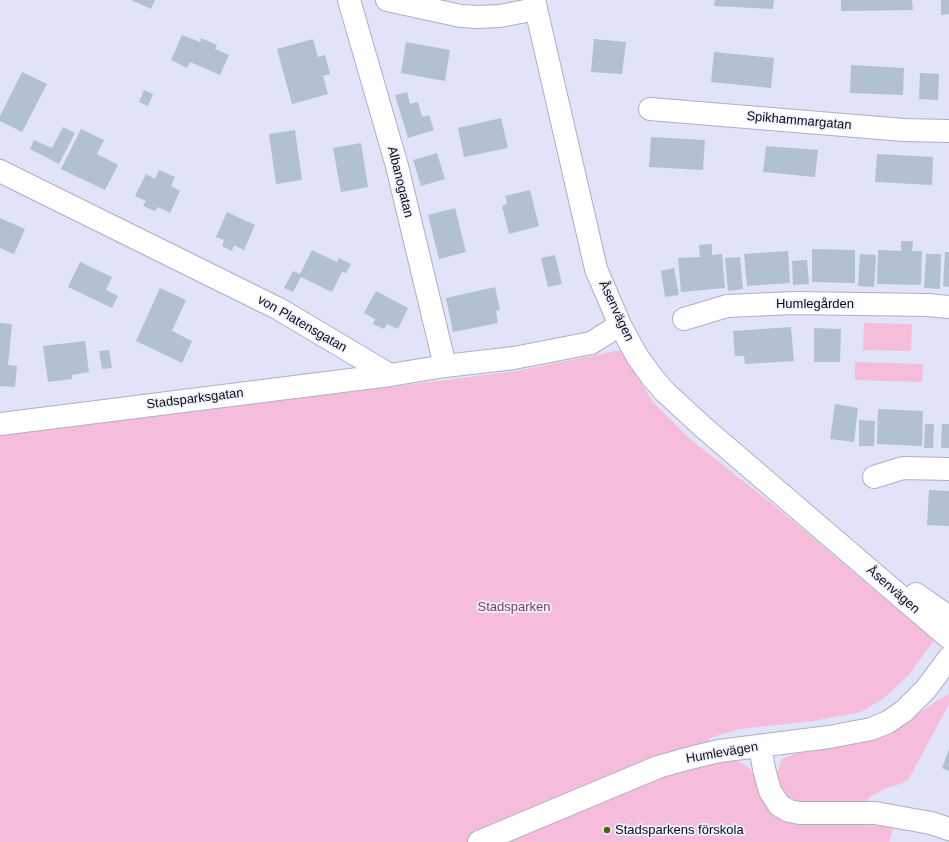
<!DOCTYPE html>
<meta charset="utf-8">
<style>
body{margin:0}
canvas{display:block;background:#e1e3f8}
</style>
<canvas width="949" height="842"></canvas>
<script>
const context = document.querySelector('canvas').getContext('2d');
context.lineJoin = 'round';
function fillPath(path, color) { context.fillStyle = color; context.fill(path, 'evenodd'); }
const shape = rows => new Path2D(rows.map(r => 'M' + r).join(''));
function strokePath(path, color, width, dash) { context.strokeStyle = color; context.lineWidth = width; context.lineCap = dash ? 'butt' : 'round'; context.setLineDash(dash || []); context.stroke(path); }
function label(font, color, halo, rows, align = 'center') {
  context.font = font + ' Arial,sans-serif'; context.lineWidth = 3.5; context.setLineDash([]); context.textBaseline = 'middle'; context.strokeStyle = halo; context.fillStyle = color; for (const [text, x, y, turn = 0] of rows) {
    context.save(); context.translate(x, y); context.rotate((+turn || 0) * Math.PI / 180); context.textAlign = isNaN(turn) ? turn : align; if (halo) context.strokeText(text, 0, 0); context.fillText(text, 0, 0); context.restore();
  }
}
fillPath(shape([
 [864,323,912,324,911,351,863,350],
 [620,350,653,402,690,439,776,507,934,640,909,675,884,698,861,712,813,721,740,729,709,738,714,762,726,759,740,762,750,769,760,787,800,823,894,826,889,842,0,842,0,436,517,371],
 [855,362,923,364,922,382,855,380],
 [949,694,949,704,908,780,900,784,889,787,871,796,863,805,792,805,783,797,776,776,782,759,794,754,850,744,887,736,935,702]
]), '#f5bddb');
fillPath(shape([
 [131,0,155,0,151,9],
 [715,0,774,0,773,9,714,6],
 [841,0,912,0,913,10,841,11],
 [941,0,949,0,949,14,941,15],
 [182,35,200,42,201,38,217,45,215,49,229,55,220,75,190,62,187,68,171,60],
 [313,39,318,57,325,55,330,74,323,76,328,94,292,104,277,49],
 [594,39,626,42,622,74,591,72],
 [406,42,450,50,445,81,401,73],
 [714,52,774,58,771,88,711,82],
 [851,65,904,68,903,95,850,93],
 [22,72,47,84,22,132,0,121,0,116],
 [920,73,939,74,938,100,919,99],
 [144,90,153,94,148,106,139,102],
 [407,92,410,104,418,102,422,117,429,115,434,130,408,138,395,95],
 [501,118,508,148,464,157,458,128],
 [63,127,75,133,59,164,30,149,34,140,52,148],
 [81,129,104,140,97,154,118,165,105,190,61,169],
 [295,130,302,180,276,184,269,134],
 [651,137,705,140,703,170,649,167],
 [361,143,368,187,341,192,333,148],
 [766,146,818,150,815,177,763,172],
 [437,153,445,179,421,186,413,160],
 [877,154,933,157,932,185,875,182],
 [159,170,175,177,171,186,180,191,170,213,158,207,155,211,143,206,146,201,135,196,146,174,155,179],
 [530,190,539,226,509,234,502,206,507,204,505,196],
 [455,208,466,252,439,259,428,215],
 [227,212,255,225,244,250,234,245,232,251,222,246,224,240,216,237],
 [0,218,25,229,14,254,0,248],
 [901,241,913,241,912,251,922,251,921,285,877,284,878,250,901,251],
 [712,244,712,255,722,254,725,288,681,292,678,258,700,257,699,245],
 [812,249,855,250,855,283,812,282],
 [312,250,337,262,339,258,351,264,346,273,342,272,332,292,301,277,293,292,284,288,293,271,300,274],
 [788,251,790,283,747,286,744,254],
 [945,252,949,252,949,287,943,286],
 [860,254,876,255,874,287,858,286],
 [926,254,941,254,940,289,924,288],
 [555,255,562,284,548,287,541,258],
 [740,257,743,289,728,291,725,258],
 [807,260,809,284,793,285,792,261],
 [80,262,112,277,106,290,118,296,112,308,68,287],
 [674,268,679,295,665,297,661,271],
 [495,287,500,310,496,311,498,323,453,332,446,298],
 [160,288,186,300,172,331,192,341,182,363,136,341],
 [376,291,408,308,398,329,387,324,384,329,373,324,375,319,364,313],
 [0,323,12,324,8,365,17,366,15,387,0,386],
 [791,327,794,361,745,364,744,356,735,356,733,331],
 [814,328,841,329,840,362,814,362],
 [85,341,89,372,72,375,72,379,48,382,43,346],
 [109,350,112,368,102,369,99,351],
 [835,404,858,408,854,442,830,439],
 [878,409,923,411,922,446,877,444],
 [859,420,875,421,874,446,859,446],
 [925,424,934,424,933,448,924,448],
 [942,424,949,424,949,448,941,448],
 [929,490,949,491,949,526,927,525],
 [949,749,949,771,942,768]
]), '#b1c1d1');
const minor = shape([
 [349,0,397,166,445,366],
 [387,0,461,16,478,17,500,16,536,9],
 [534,0,596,269,620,325,637,356,652,377,665,392,703,427,949,638],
 [650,109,904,130,949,131],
 [0,171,279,309,390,375,445,366,514,358,591,343,620,325],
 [684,319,727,306,794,303,927,305,949,307],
 [0,424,390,375],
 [874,477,903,468,949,469],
 [916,594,949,617],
 [760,746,764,769,770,791,779,805,789,811,800,813,875,813,931,823,949,829],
 [479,842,658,767,690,758,719,751,829,737,871,729,888,722,904,711,926,689,949,658]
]);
strokePath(minor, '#adafc3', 24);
strokePath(minor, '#fff', 22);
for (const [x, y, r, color] of [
 [607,830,4,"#4e6109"]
]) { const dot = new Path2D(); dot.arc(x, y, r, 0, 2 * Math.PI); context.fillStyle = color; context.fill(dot); strokePath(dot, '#f0f1fe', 1.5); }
label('13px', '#0c0c13', '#f0f1fe', [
 ["Spikhammargatan",799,121,5],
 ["Albanogatan",400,182,76],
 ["Humlegården",815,304],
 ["Åsenvägen",616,311,65],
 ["von Platensgatan",302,324,30],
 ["Stadsparksgatan",195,399,-7],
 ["Åsenvägen",893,590,41],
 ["Humlevägen",722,753,-10]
]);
label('13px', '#833866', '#f0f1fe', [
 ["Stadsparken",514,607]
]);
label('13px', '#0c0c13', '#f0f1fe', [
 ["Stadsparkens förskola",615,830]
], 'left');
</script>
